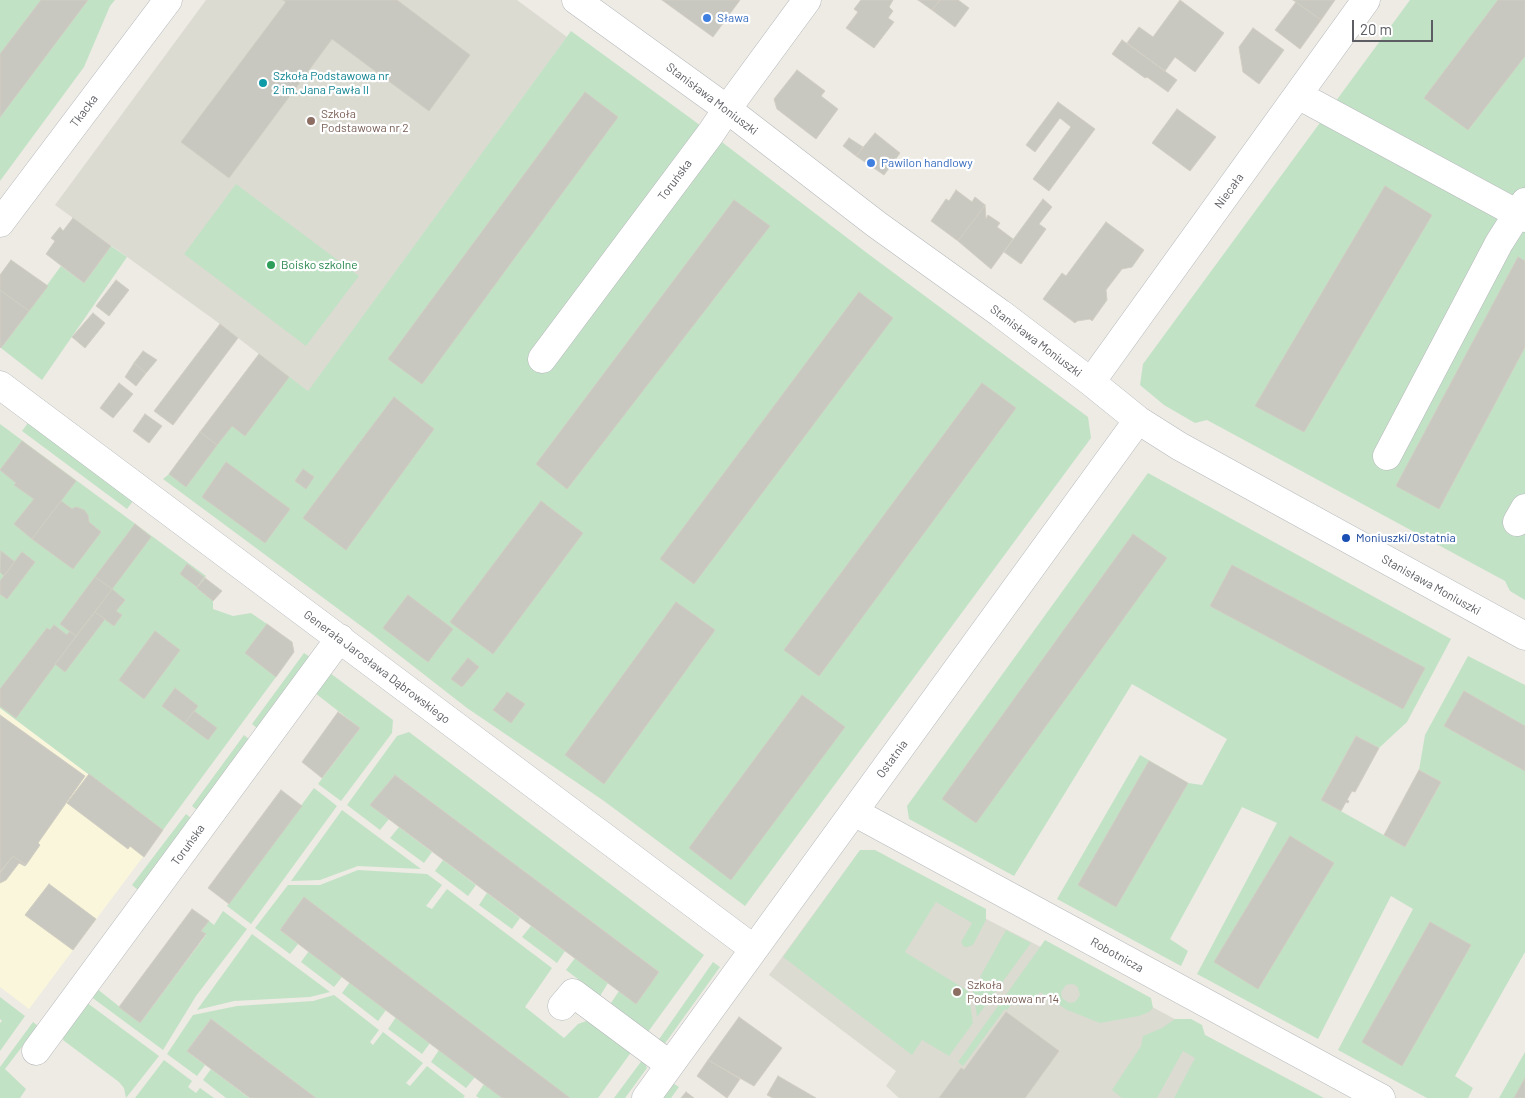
<!DOCTYPE html>
<meta charset="utf-8">
<style>
body{margin:0}
#map{position:relative;width:1525px;height:1098px;overflow:hidden;background:#edebe4;font-family:Barlow,sans-serif}
canvas{display:block}
.scale{position:absolute;left:1352px;top:20px;width:81px;height:22px;box-sizing:border-box;border:2px solid #5c5e63;border-top:0;padding-left:6px;font-size:15px;line-height:18px;white-space:nowrap;color:#5c5e63;-webkit-text-stroke:4px #fff;paint-order:stroke}
</style>
<div id="map">
<canvas width="1525" height="1098"></canvas>
<div class="scale">20 m</div>
</div>
<script>
const context = document.querySelector('canvas').getContext('2d');
context.lineJoin = 'round';
function fillPath(path, color) { context.fillStyle = color; context.fill(path, 'evenodd'); }
const shape = rows => new Path2D(rows.map(r => 'M' + r).join(''));
function strokePath(path, color, width, dash) { context.strokeStyle = color; context.lineWidth = width; context.lineCap = dash ? 'butt' : 'round'; context.setLineDash(dash || []); context.stroke(path); }
function label(font, color, halo, rows, align = 'center') {
  context.font = font + ' Barlow,sans-serif'; context.lineWidth = 4.5; context.setLineDash([]); context.textBaseline = 'middle'; context.strokeStyle = halo; context.fillStyle = color; for (const [text, x, y, turn = 0] of rows) {
    context.save(); context.translate(x, y); context.rotate((+turn || 0) * Math.PI / 180); context.textAlign = isNaN(turn) ? turn : align; if (halo) context.strokeText(text, 0, 0); context.fillText(text, 0, 0); context.restore();
  }
}
fillPath(shape([
 [0,708,163,830,29,1009,0,987]
]), '#faf6db');
fillPath(shape([
 [206,0,517,0,567,37,308,392,220,324,55,205],
 [858,853,1033,943,1322,1098,899,1098,886,1086,896,1071,769,975]
]), '#dcdbd2');
fillPath(shape([
 [0,0,115,0,110,6,84,67,0,181],
 [1410,0,1525,0,1525,600,1510,591,1505,581,1207,420,1195,423,1164,405,1140,385,1143,364],
 [571,31,693,120,867,253,1088,417,1091,438,745,906,604,801,467,708,372,634,163,479,169,474,259,354,308,391],
 [236,184,359,276,306,346,184,254],
 [111,246,127,257,42,380,1,348,61,266,84,283],
 [28,423,133,501,127,509,22,431],
 [0,424,206,576,197,588,213,601,213,609,233,616,251,613,267,624,276,677,163,830,0,708],
 [1148,473,1451,639,1407,722,1379,748,1356,736,1321,800,1405,847,1441,782,1419,770,1425,735,1468,656,1525,685,1525,952,1455,1076,1473,1088,1468,1098,1427,1098,1338,1050,1413,909,1391,896,1318,1039,1197,974,1277,823,1242,807,1170,939,1188,951,1181,966,1057,899,1140,755,1188,783,1202,785,1227,739,1132,684,1014,876,909,819,907,806],
 [304,653,310,657,257,728,252,724],
 [330,673,393,720,392,733,341,801,318,784,360,728,315,693],
 [409,732,704,955,648,1032,611,1003,619,991,636,1003,659,972,395,775,371,805,389,819,380,830,347,805,397,736],
 [244,735,250,740,197,810,192,806],
 [314,788,337,806,251,924,227,906],
 [342,810,421,869,358,866,320,880,291,881],
 [186,814,191,818,138,890,132,885],
 [399,827,432,852,424,863,390,838],
 [860,850,875,850,986,909,986,920,973,945,967,947,964,947,961,942,972,923,936,902,905,952,968,991,973,1023,949,1056,922,1040,912,1055,783,957],
 [443,860,476,885,468,896,435,871],
 [358,870,427,874,442,885,426,906,432,909,447,889,552,968,525,1007,564,1038,578,1024,589,1020,632,1051,598,1098,569,1098,305,898,280,930,298,944,290,954,255,928,288,885,320,885],
 [487,893,520,918,512,929,479,905],
 [223,911,247,929,196,996,163,1050,90,996,96,988,140,1023,206,935,201,931,209,921,214,925],
 [531,926,565,951,557,963,522,937],
 [1006,930,1031,943,977,1017,973,990,982,978,980,977],
 [252,934,330,992,310,997,234,1001,197,1010],
 [1045,940,1151,998,1153,1008,1149,1012,1139,1016,1100,1023,1067,1010,1040,992,1031,1005,1018,995,1007,1010,1005,1009,963,1066,958,1062],
 [1072,984,1077,986,1080,995,1075,1002,1069,1003,1062,998,1061,992,1066,985],
 [309,951,342,977,334,987,301,962],
 [575,958,608,983,600,996,566,970],
 [713,962,720,967,666,1042,664,1044,655,1045],
 [350,982,386,1010,378,1021,342,993],
 [334,995,379,1030,370,1042,373,1045,383,1032,423,1063,406,1083,410,1086,427,1066,465,1096,463,1098,316,1098,211,1019,187,1051,205,1065,197,1076,167,1054,193,1015,237,1006,313,1001],
 [0,997,25,1016,0,1051,0,1023,2,1021,0,1019],
 [86,1002,159,1056,126,1098,124,1088,119,1082,63,1040,64,1035],
 [396,1017,430,1043,422,1054,388,1029],
 [1175,1019,1191,1019,1202,1025,1205,1035,1324,1098,1174,1098,1195,1058,1183,1051,1157,1098,1122,1098,1112,1090,1141,1046,1143,1036,1162,1028],
 [33,1022,38,1026,5,1069,26,1089,20,1098,0,1098,0,1067],
 [439,1050,475,1077,466,1088,431,1062],
 [1525,1052,1525,1098,1499,1098],
 [643,1059,647,1068,625,1098,614,1098],
 [164,1060,192,1081,188,1087,196,1093,200,1088,214,1098,135,1098],
 [211,1069,249,1098,226,1098,203,1080],
 [671,1082,679,1087,671,1098,659,1098],
 [484,1084,502,1098,479,1098,476,1096]
]), '#c2e2c6');
const building = shape([
 [41,0,88,0,0,117,0,54,41,0],
 [283,0,397,0,470,55,429,111,332,39,229,178,181,142,286,2,283,0],
 [662,0,740,0,713,37,662,0],
 [861,0,893,0,889,7,893,11,888,18,894,22,874,48,846,28,858,12,854,9,861,0],
 [918,0,940,0,932,10,918,0],
 [940,0,958,0,969,8,955,27,932,10,940,0],
 [1180,0,1224,33,1195,72,1175,57,1165,71,1127,43,1139,27,1153,37,1180,0],
 [1293,0,1335,0,1321,20,1293,0],
 [1498,0,1525,0,1525,56,1468,130,1424,98,1498,0],
 [1296,2,1321,20,1300,49,1275,30,1296,2],
 [1253,28,1284,50,1259,84,1243,72,1239,47,1253,28],
 [1122,40,1177,80,1168,92,1147,77,1145,78,1112,54,1122,40],
 [797,70,825,91,821,96,838,109,816,139,777,109,774,99,797,70],
 [585,92,618,117,422,384,388,359,585,92],
 [1058,102,1095,129,1049,191,1033,179,1071,127,1060,118,1035,152,1026,145,1058,102],
 [1177,109,1216,137,1190,171,1152,143,1177,109],
 [875,133,900,153,884,175,856,156,875,133],
 [849,138,863,147,856,156,843,146,849,138],
 [1385,186,1432,215,1304,432,1255,406,1385,186],
 [956,190,972,202,975,197,985,205,958,241,931,221,946,199,949,201,956,190],
 [1043,199,1052,207,1039,224,1046,229,1021,264,1004,252,1043,199],
 [734,200,770,226,567,489,536,464,734,200],
 [985,205,986,219,988,215,1000,223,997,227,1013,239,991,269,958,241,985,205],
 [73,218,111,246,84,283,46,254,55,241,51,238,60,227,63,231,73,218],
 [1106,222,1144,250,1132,267,1122,269,1106,290,1107,300,1092,321,1090,319,1077,321,1075,323,1043,299,1062,273,1066,276,1106,222],
 [1518,257,1525,261,1525,347,1439,509,1396,486,1518,257],
 [11,260,48,286,29,311,0,290,0,275,11,260],
 [116,280,129,290,109,316,96,306,116,280],
 [0,290,29,311,1,348,0,347,0,290],
 [859,292,893,318,694,584,660,559,859,292],
 [93,313,105,323,85,348,72,337,93,313],
 [220,324,238,338,173,425,154,411,220,324],
 [143,351,157,360,146,373,134,363,143,351],
 [259,354,289,377,245,436,232,426,217,445,200,432,259,354],
 [134,363,146,373,136,386,125,377,134,363],
 [119,383,133,394,113,418,100,408,119,383],
 [982,383,1016,408,819,676,784,650,982,383],
 [394,397,434,429,346,550,303,518,394,397],
 [145,414,162,426,149,443,133,431,145,414],
 [200,432,217,445,186,487,169,474,200,432],
 [22,441,76,481,32,539,14,524,34,499,14,485,16,483,0,470,22,441],
 [226,462,290,509,265,543,202,497,226,462],
 [303,469,314,477,306,489,295,481,303,469],
 [61,501,72,509,76,507,84,510,88,515,89,522,101,532,73,569,32,539,61,501],
 [541,501,583,533,493,654,450,622,541,501],
 [135,524,151,537,112,589,95,577,135,524],
 [1133,534,1167,558,976,823,942,799,1133,534],
 [1,551,15,562,4,576,0,572,1,551],
 [22,552,35,562,7,599,0,594,0,581,22,552],
 [187,564,204,577,197,587,180,574,187,564],
 [1232,565,1425,668,1403,709,1210,606,1232,565],
 [95,577,112,589,76,636,60,624,95,577],
 [205,578,222,591,213,601,197,588,205,578],
 [112,589,125,600,116,611,122,615,114,626,95,612,112,589],
 [408,595,453,629,428,662,383,628,408,595],
 [676,602,715,630,604,784,565,755,676,602],
 [95,612,105,619,65,672,55,664,95,612],
 [267,624,292,642,294,652,276,677,245,653,267,624],
 [54,625,67,635,70,631,76,636,16,718,0,706,0,689,47,628,50,630,54,625],
 [155,631,180,650,144,699,119,680,155,631],
 [468,658,479,667,462,687,451,679,468,658],
 [175,688,198,706,185,723,162,706,175,688],
 [1464,691,1525,726,1525,771,1444,726,1464,691],
 [507,692,525,704,511,723,493,710,507,692],
 [802,695,845,727,731,880,689,848,802,695],
 [194,711,217,728,208,740,185,723,194,711],
 [338,712,360,728,322,778,302,762,338,712],
 [0,715,85,776,38,843,40,845,26,865,13,856,0,873,0,715],
 [1356,736,1379,748,1355,792,1352,791,1347,800,1349,801,1348,803,1346,802,1341,811,1321,800,1356,736],
 [1149,761,1188,783,1116,907,1078,885,1149,761],
 [1419,770,1441,782,1405,847,1384,835,1419,770],
 [89,774,163,830,144,857,130,846,128,849,67,803,89,774],
 [395,775,659,972,636,1004,370,805,395,775],
 [281,790,302,806,229,904,208,888,281,790],
 [1290,836,1334,863,1258,989,1214,962,1290,836],
 [13,856,26,865,25,866,19,863,6,880,0,883,0,872,13,856],
 [49,884,96,919,73,950,25,915,49,884],
 [304,897,570,1098,502,1098,280,930,304,897],
 [192,909,209,921,201,931,206,934,140,1023,119,1007,192,909],
 [1430,922,1471,945,1402,1066,1362,1042,1430,922],
 [1006,1012,1059,1051,1025,1098,939,1098,961,1068,964,1070,1006,1012],
 [739,1017,782,1048,754,1086,708,1060,739,1017],
 [211,1019,316,1098,250,1098,187,1051,211,1019],
 [708,1060,740,1079,727,1098,697,1076,708,1060],
 [778,1076,816,1098,773,1098,767,1095,778,1076],
 [1525,1078,1525,1098,1514,1098,1525,1078],
 [686,1092,694,1098,681,1098,686,1092]
]);
fillPath(building, '#c8c7c0');
strokePath(building, '#d1cec3', 1);
const minor = shape([
 [576,0,727,109,876,224,1000,313,1091,382,1138,420,1179,446,1525,636],
 [1298,95,1525,218],
 [0,223,168,0],
 [542,359,711,133,727,109,807,0],
 [1091,382,1366,0],
 [0,385,754,949],
 [1387,456,1499,243,1525,202],
 [1517,522,1525,508],
 [854,812,1381,1098],
 [562,1006,573,993,670,1065],
 [36,1051,340,638],
 [646,1098,1138,420]
]);
strokePath(minor, '#b6b8bc', 29);
strokePath(minor, '#fff', 28);
for (const [x, y, r, color] of [
 [707,18,5,"#3f7fe0"],
 [263,83,5,"#0f9aa8"],
 [311,121,5,"#8d6e63"],
 [871,163,5,"#3f7fe0"],
 [271,265,5,"#2e9e5b"],
 [1346,538,5,"#1a4fb4"],
 [957,992,5,"#8d6e63"]
]) { const dot = new Path2D(); dot.arc(x, y, r, 0, 2 * Math.PI); context.fillStyle = color; context.fill(dot); strokePath(dot, '#fff', 2); }
label('12px', '#366cbe', '#fff', [
 ["Sława",717,18],
 ["Pawilon handlowy",881,163]
], 'left');
label('12px', '#0d838f', '#fff', [
 ["Szkoła Podstawowa nr",273,76],
 ["2 im. Jana Pawła II",273,90]
], 'left');
label('12px', '#5c5e63', '#fff', [
 ["Stanisława Moniuszki",712,99,37],
 ["Tkacka",84,111,-53],
 ["Toruńska",675,180,-53],
 ["Niecała",1229,191,-54],
 ["Stanisława Moniuszki",1036,341,37],
 ["Stanisława Moniuszki",1431,585,29],
 ["Generała Jarosława Dąbrowskiego",377,667,37],
 ["Ostatnia",892,759,-54],
 ["Toruńska",188,845,-54],
 ["Robotnicza",1117,955,29]
]);
label('12px', '#785e54', '#fff', [
 ["Szkoła",321,114],
 ["Podstawowa nr 2",321,128],
 ["Szkoła",967,985],
 ["Podstawowa nr 14",967,999]
], 'left');
label('12px', '#27864d', '#fff', [
 ["Boisko szkolne",281,265]
], 'left');
label('12px', '#164399', '#fff', [
 ["Moniuszki/Ostatnia",1356,538]
], 'left');
</script>
